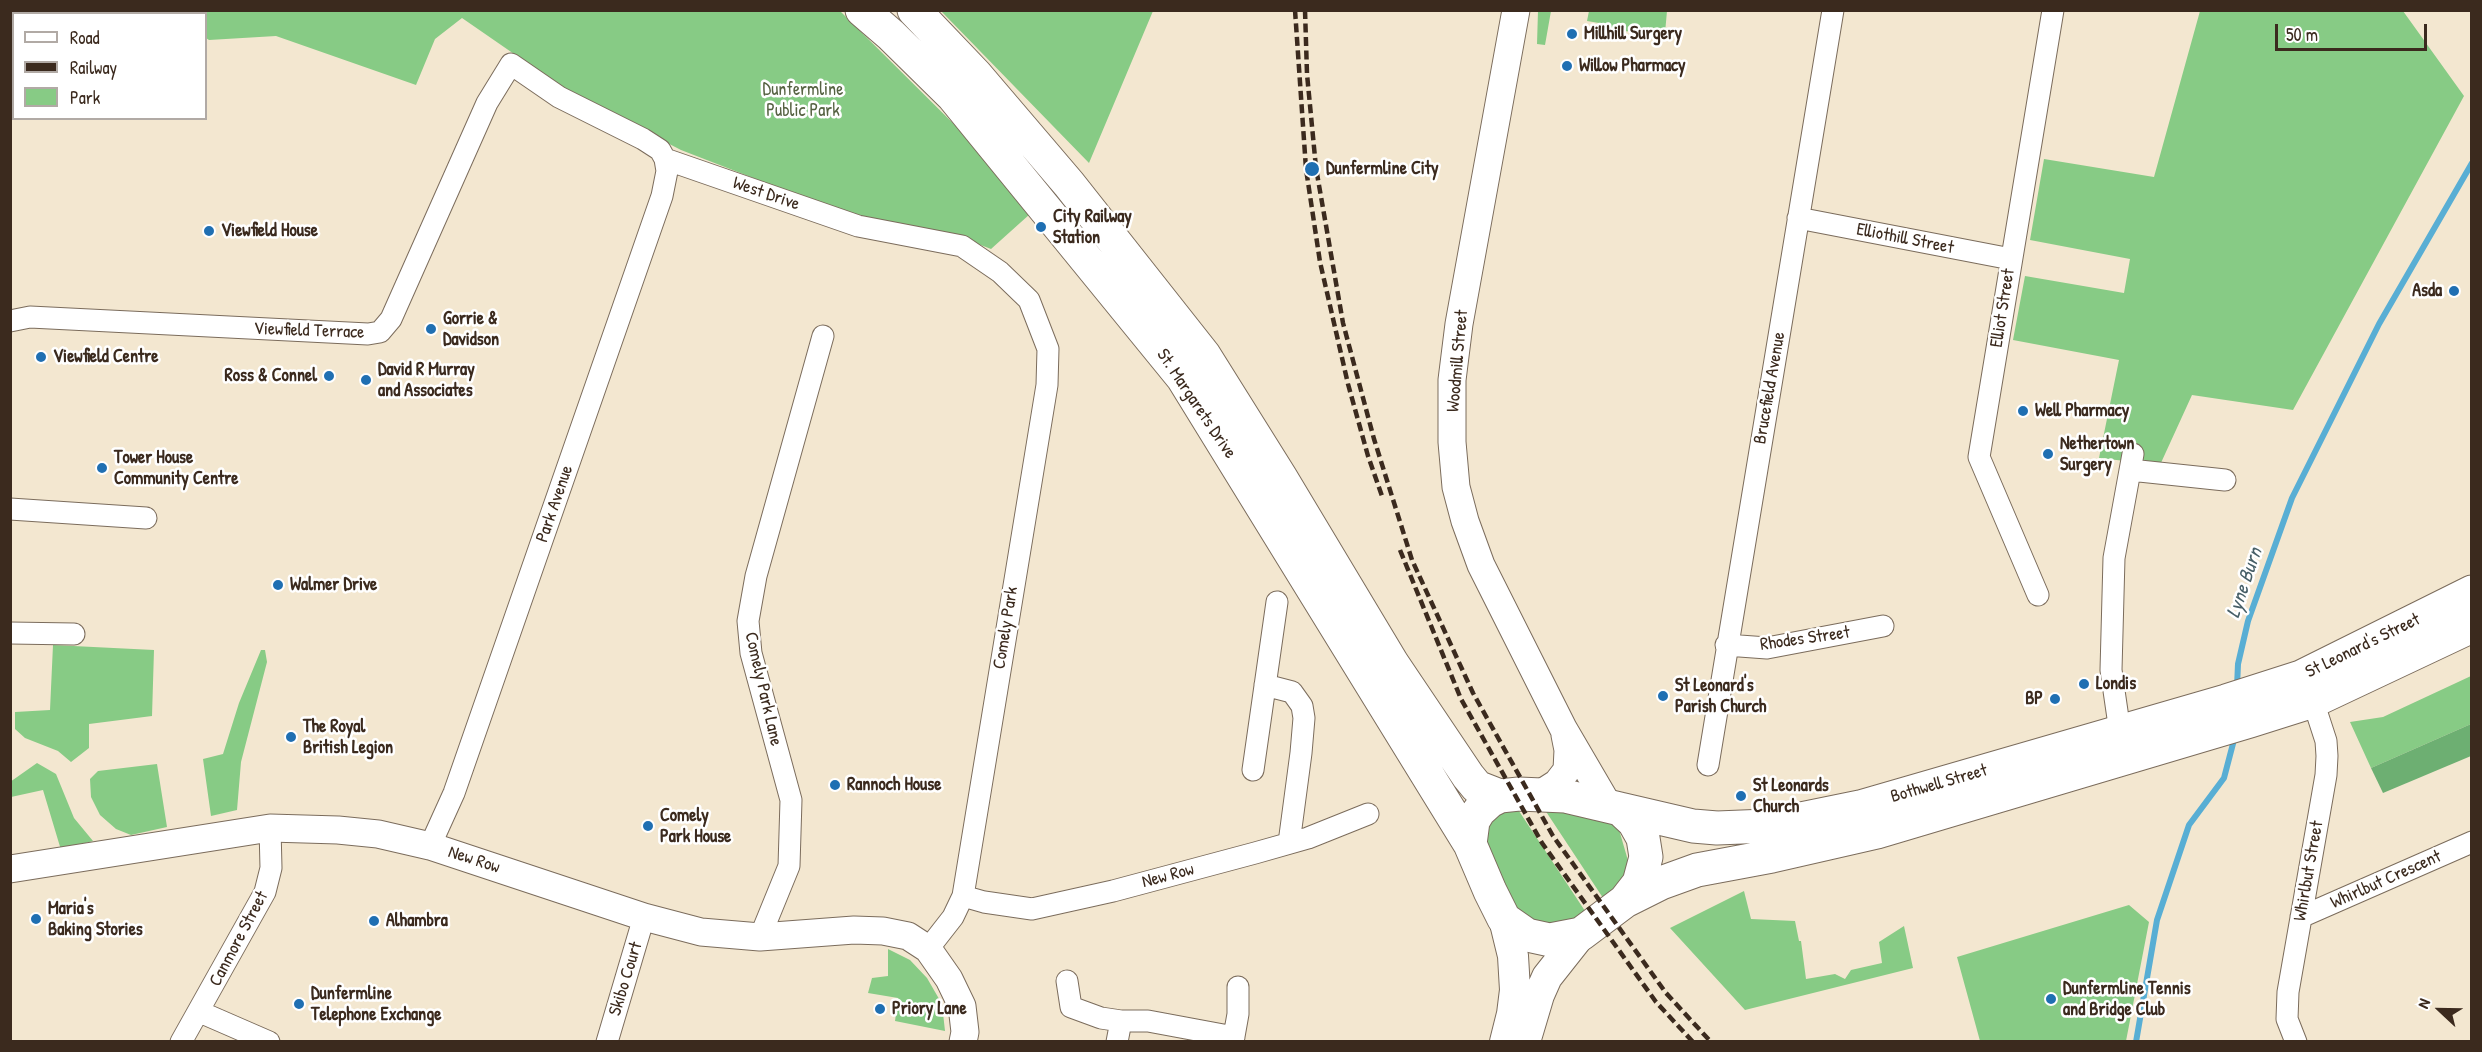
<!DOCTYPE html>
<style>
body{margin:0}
#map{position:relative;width:2482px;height:1052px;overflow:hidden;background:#f3e7d0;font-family:"Patrick Hand",sans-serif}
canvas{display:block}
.frame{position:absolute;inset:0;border:12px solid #3b2a1e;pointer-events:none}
.legend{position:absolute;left:12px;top:12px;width:195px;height:108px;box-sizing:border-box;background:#fff;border:2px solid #b1aaa5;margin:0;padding:8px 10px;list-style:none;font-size:18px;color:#3b2a1e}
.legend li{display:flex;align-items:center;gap:12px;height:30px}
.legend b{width:30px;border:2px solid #b1aaa5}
.north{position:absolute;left:2410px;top:980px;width:60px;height:60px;-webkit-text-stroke:4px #fff;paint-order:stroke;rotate:292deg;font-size:16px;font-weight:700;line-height:24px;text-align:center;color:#3b2a1e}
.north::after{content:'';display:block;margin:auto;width:21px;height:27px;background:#3b2a1e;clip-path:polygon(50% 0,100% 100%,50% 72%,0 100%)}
.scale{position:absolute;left:2275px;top:24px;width:152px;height:27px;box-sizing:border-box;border:3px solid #3b2a1e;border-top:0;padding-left:8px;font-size:18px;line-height:21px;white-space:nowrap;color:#3b2a1e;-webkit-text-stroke:4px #fff;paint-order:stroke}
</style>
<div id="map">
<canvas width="2482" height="1052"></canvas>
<div class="frame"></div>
<ul class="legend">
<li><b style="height:8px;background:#fff"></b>Road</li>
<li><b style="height:8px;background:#3b2a1e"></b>Railway</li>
<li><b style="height:16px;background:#87cb85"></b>Park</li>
</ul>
<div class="north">N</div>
<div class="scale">50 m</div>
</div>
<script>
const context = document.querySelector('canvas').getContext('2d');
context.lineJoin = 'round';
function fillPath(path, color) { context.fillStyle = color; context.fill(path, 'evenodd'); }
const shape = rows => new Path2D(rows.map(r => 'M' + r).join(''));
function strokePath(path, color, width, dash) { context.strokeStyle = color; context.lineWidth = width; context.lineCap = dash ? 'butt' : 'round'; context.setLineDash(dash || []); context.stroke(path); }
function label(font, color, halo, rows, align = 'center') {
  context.font = font + ' "Patrick Hand",sans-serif'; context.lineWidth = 5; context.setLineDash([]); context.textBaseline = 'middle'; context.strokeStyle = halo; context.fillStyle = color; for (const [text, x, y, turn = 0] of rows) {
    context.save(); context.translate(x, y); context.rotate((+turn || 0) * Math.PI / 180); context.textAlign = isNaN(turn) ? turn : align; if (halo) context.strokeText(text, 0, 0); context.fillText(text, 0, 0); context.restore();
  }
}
fillPath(shape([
 [127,11,840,11,991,161,1030,214,991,249,960,237,859,219,681,150,572,94,462,18,435,39,416,85,276,36,209,40,206,38,206,14,135,14],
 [941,11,1153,11,1089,163],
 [1538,11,1551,11,1545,45,1537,44],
 [1589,11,1667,11,1665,33,1598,30,1599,23,1587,21],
 [2200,11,2403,11,2464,96,2293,410,2192,395,2160,465,2099,458,2119,360,2013,340,2025,276,2124,293,2130,259,2030,240,2044,159,2154,177],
 [53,645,154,650,152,716,89,724,89,748,71,762,58,751,25,738,15,729,15,712,50,710],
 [261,650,265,650,267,662,241,762,237,810,211,816,203,759,223,754,239,703],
 [2471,676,2471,724,2371,768,2350,722,2383,717],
 [37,763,56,774,74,818,93,841,61,850,43,790,11,797,10,782],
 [157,764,167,827,131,835,116,829,100,815,91,797,90,779,98,771],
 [1541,804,1563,806,1618,826,1629,864,1624,887,1607,904],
 [1515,805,1589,917,1578,924,1523,923,1484,841,1486,825,1494,811],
 [1744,891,1751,919,1795,921,1799,941,1801,941,1806,979,1835,974,1845,979,1851,970,1882,963,1879,942,1904,926,1913,968,1745,1010,1670,928],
 [2129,905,2149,922,2126,1041,1980,1041,1957,957],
 [888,949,910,960,927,978,942,1004,945,1031,895,1021,898,998,868,993,872,978,888,976]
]), '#87cb85');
fillPath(shape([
 [2471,724,2471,756,2383,793,2371,768]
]), '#6daf72');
strokePath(shape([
 [2237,687,2238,664,2248,621,2292,498,2379,324,2472,163],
 [2136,1042,2157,920,2189,825,2224,778,2235,736]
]), '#58aed4', 6);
const minor = shape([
 [665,159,858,226,962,246,1000,272,1029,300,1048,349,1047,385,963,896,953,917,928,949],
 [1798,218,2011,259],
 [10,321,30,317,368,334,380,332,391,319,487,103,511,64,559,97,643,139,660,150,665,159,667,171,662,196,454,793,430,846],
 [2130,470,2225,480],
 [10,509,146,518],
 [2038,595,1979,457,2053,10],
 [10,633,74,634],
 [1726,645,1767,648,1883,626],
 [1265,685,1292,692,1302,706,1304,718,1301,753,1289,843],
 [2120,732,2111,670,2114,558,2133,454],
 [1708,765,1833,10],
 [1253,770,1277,602],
 [963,896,984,902,1032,909,1113,891,1255,853,1308,838,1368,814],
 [2301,917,2472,842],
 [760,937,789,866,791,800,751,653,748,621,756,576,823,336],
 [1067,981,1071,1007,1101,1018,1121,1021],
 [200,1012,269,1042],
 [181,1042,265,892,271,868,270,828],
 [607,1042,644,917],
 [1117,1042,1121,1021,1148,1021,1234,1037],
 [1233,1042,1238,1014,1238,987],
 [2296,1042,2287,1019,2288,992,2326,775,2327,756,2326,741,2313,701]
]);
const tertiary = shape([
 [1516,10,1459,324,1452,380,1452,442,1456,487,1465,521,1481,565,1563,728,1608,805],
 [1534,795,1543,792,1557,783,1567,770,1568,750,1565,735],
 [10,869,270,828,338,830,378,834,430,846,644,917,701,932,760,937,854,930,883,931,908,936,928,949,949,979,962,1006,965,1032,963,1042]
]);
const secondary = shape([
 [1504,919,1513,956,1515,990,1512,1014,1505,1042],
 [1525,1042,1539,995,1547,977,1581,934]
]);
const primary = shape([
 [862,10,891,35,953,96,1183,378,1470,844],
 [914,10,976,75,1069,184,1204,355,1281,478,1392,663,1468,776,1477,787,1500,796],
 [1519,794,1565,796,1620,809,1634,822,1643,838,1646,857,1639,883,1625,901,1581,934,1550,940,1527,935,1504,919,1490,891,1470,844,1473,821,1479,811,1490,801,1500,796,1519,794],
 [1620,809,1693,826,1717,828,1767,826,1860,807,2226,701,2301,677,2472,592],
 [1625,901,1661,883,1697,870,1772,856,1877,832,2250,721,2313,701,2472,626]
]);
strokePath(minor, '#7b6c5c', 23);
strokePath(tertiary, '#7b6c5c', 29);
strokePath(secondary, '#7b6c5c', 32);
strokePath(primary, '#7b6c5c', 35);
strokePath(minor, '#fff', 21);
strokePath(tertiary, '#fff', 27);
strokePath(secondary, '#fff', 30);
strokePath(primary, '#fff', 33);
strokePath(shape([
 [1295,10,1306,169,1320,262,1348,384,1368,456,1383,499],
 [1305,10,1307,74,1316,168,1343,323,1374,439,1412,560,1473,693,1553,836,1666,993,1711,1042],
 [1400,550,1461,699,1542,843,1656,1002,1693,1042]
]), '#3b2a1e', 4.5, [9, 4.5]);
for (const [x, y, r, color] of [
 [1572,34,6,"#1f6fb2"],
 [1567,66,6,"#1f6fb2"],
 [1312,169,8,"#1f6fb2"],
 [1041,227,6,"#1f6fb2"],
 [209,231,6,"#1f6fb2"],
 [2454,291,6,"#1f6fb2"],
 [431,329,6,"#1f6fb2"],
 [41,357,6,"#1f6fb2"],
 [329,376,6,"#1f6fb2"],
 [366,380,6,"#1f6fb2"],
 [2023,411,6,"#1f6fb2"],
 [2048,454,6,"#1f6fb2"],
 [102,468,6,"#1f6fb2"],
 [278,585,6,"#1f6fb2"],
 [2084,684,6,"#1f6fb2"],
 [1663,696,6,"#1f6fb2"],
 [2055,699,6,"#1f6fb2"],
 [291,737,6,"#1f6fb2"],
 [835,785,6,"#1f6fb2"],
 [1741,796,6,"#1f6fb2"],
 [648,826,6,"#1f6fb2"],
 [36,919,6,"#1f6fb2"],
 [374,921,6,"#1f6fb2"],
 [2051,999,6,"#1f6fb2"],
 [299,1004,6,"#1f6fb2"],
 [880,1009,6,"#1f6fb2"]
]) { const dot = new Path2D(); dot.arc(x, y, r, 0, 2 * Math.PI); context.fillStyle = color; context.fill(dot); strokePath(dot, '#fff', 2); }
label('bold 18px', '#3b2a1e', '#fff', [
 ["Millhill Surgery",1584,34],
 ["Willow Pharmacy",1579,66],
 ["Dunfermline City",1326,169],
 ["City Railway",1053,217],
 ["Station",1053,238],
 ["Viewfield House",221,231],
 ["Asda",2442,291,"right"],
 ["Gorrie &",443,319],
 ["Davidson",443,340],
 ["Viewfield Centre",53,357],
 ["David R Murray",378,370],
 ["and Associates",378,391],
 ["Ross & Connel",317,376,"right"],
 ["Well Pharmacy",2035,411],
 ["Nethertown",2060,444],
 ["Surgery",2060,465],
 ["Tower House",114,458],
 ["Community Centre",114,479],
 ["Walmer Drive",290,585],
 ["Londis",2096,684],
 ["St Leonard's",1675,686],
 ["Parish Church",1675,707],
 ["BP",2043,699,"right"],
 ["The Royal",303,727],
 ["British Legion",303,748],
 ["Rannoch House",847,785],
 ["St Leonards",1753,786],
 ["Church",1753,807],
 ["Comely",660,816],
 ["Park House",660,837],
 ["Maria's",48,909],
 ["Baking Stories",48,930],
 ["Alhambra",386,921],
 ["Dunfermline Tennis",2063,989],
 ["and Bridge Club",2063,1010],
 ["Dunfermline",311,994],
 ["Telephone Exchange",311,1015],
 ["Priory Lane",892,1009]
], 'left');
label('18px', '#566242', '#fff', [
 ["Dunfermline",803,90],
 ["Public Park",803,111]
]);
label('18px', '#3b2a1e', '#fff', [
 ["West Drive",766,194,19],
 ["Elliothill Street",1905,239,11],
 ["Elliot Street",2003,308,-81],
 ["Viewfield Terrace",309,331,2],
 ["Woodmill Street",1458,361,-85],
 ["Brucefield Avenue",1770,388,-80],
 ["St. Margarets Drive",1196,404,56],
 ["Park Avenue",555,504,-71],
 ["Comely Park",1006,628,-81],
 ["Rhodes Street",1805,639,-8],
 ["St Leonard's Street",2363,646,-26],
 ["Comely Park Lane",763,689,77],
 ["Bothwell Street",1939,784,-16],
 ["New Row",474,860,18],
 ["Whirlbut Street",2309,871,-80],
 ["New Row",1168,876,-15],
 ["Whirlbut Crescent",2386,880,-24],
 ["Canmore Street",239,939,-62],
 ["Skibo Court",626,979,-73]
]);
label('italic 20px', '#475f67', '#fff', [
 ["Lyne Burn",2245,583,-71]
]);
</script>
